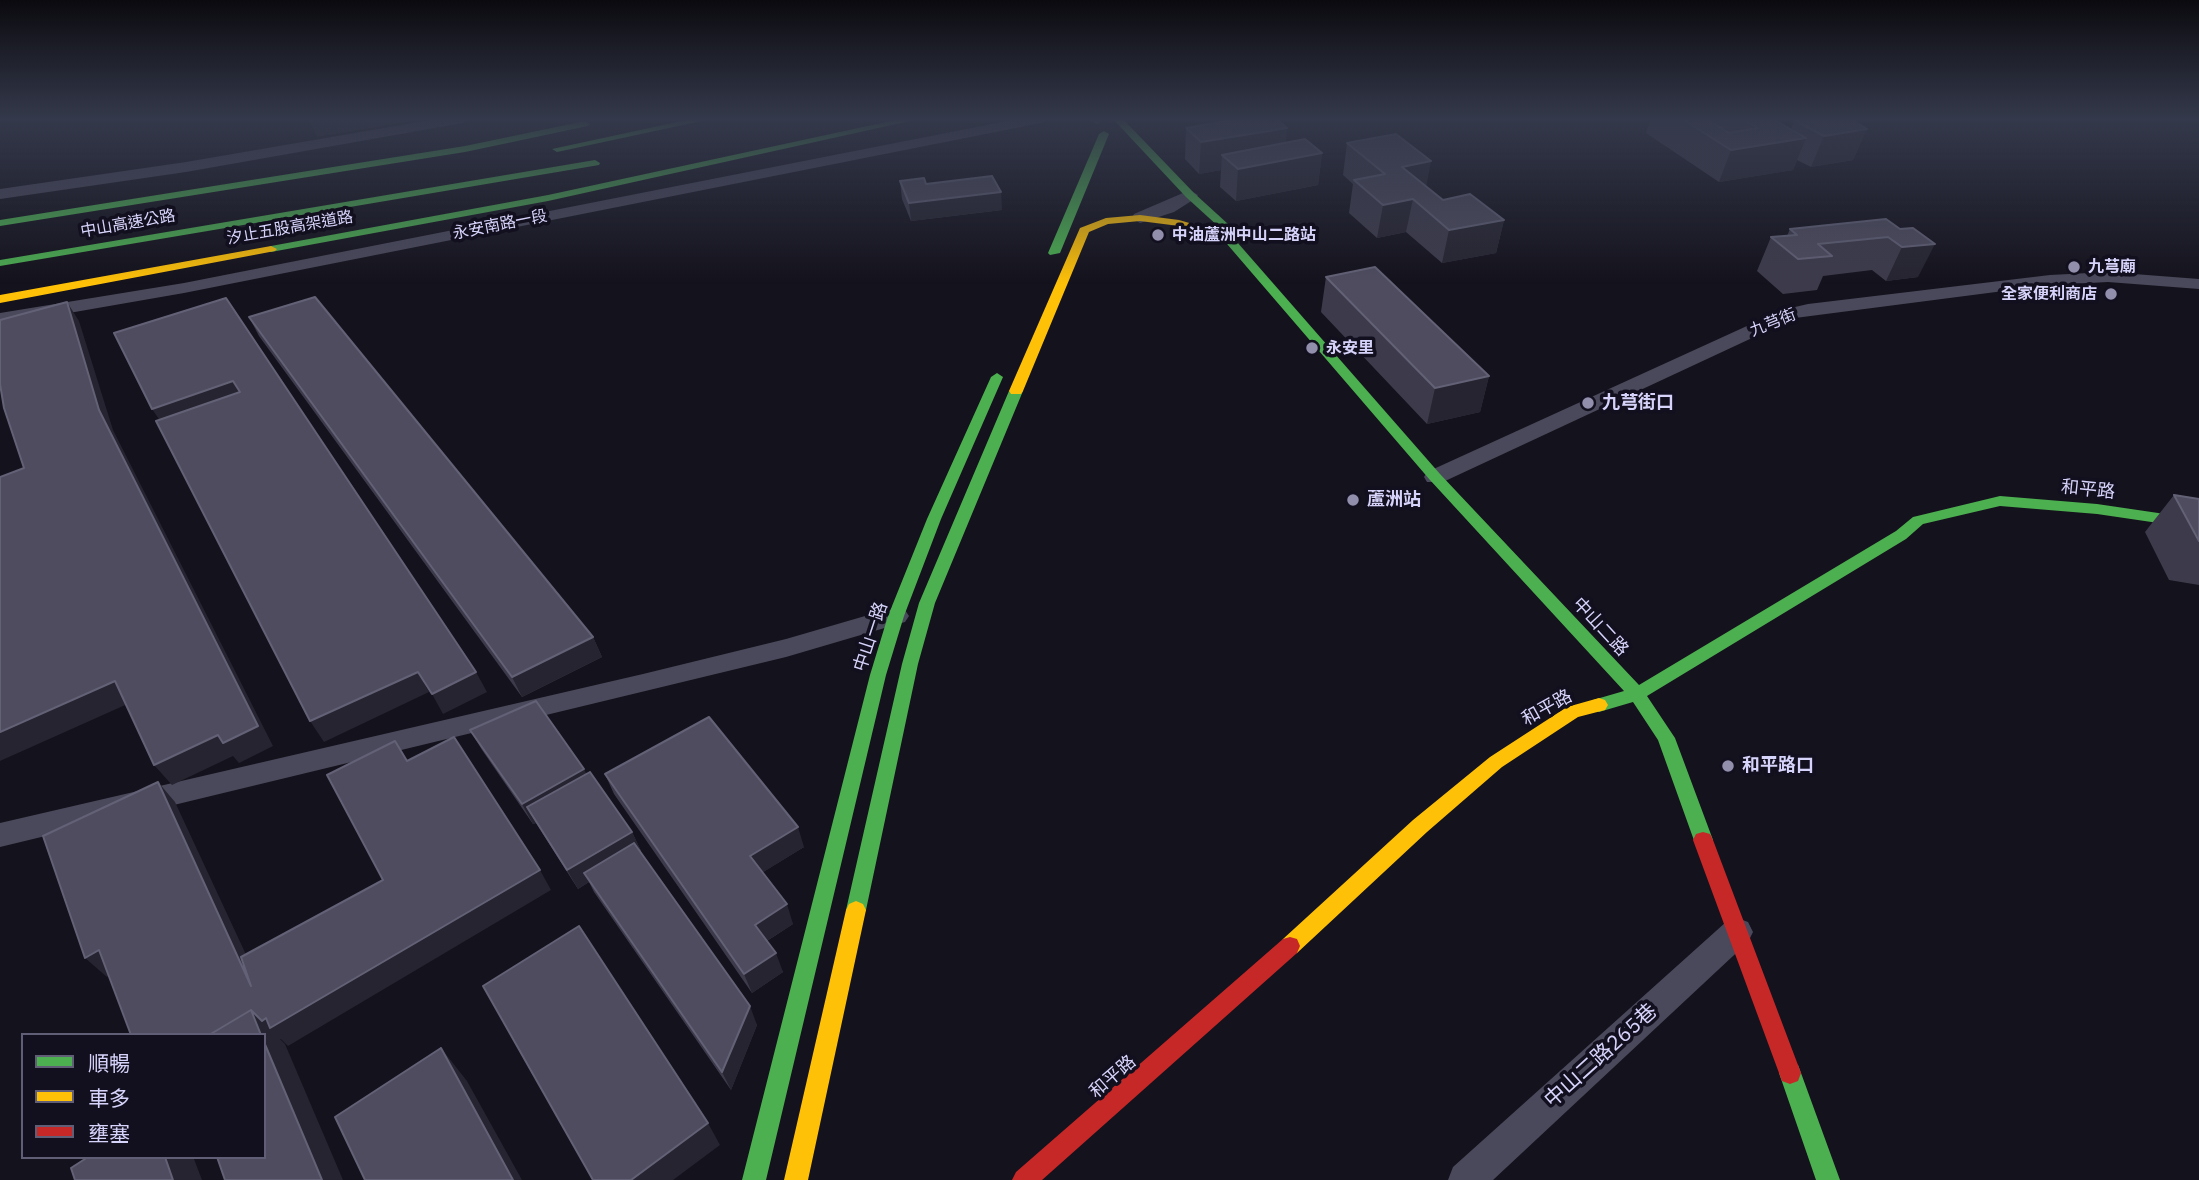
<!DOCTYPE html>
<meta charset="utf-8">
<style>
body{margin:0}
#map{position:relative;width:2199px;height:1180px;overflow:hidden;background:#14121c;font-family:"IBM Plex Sans","Noto Sans TC",sans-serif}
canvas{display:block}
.legend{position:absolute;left:21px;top:1033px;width:245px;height:126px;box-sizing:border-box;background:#120f1f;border:2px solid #605d77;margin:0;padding:9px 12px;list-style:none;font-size:21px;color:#d6d3fa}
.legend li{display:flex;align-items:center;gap:14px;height:35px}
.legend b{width:35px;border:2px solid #605d77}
</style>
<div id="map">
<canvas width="2199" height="1180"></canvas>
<ul class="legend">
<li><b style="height:9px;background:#4caf50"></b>順暢</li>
<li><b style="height:9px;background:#ffc107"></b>車多</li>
<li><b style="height:9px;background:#c62828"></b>壅塞</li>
</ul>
</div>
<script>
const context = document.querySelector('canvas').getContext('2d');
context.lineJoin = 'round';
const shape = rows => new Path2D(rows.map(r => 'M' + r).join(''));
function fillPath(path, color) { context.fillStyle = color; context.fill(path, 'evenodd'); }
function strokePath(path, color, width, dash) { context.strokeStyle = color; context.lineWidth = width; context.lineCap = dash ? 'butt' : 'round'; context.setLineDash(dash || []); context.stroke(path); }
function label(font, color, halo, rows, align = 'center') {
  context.font = font + ' "IBM Plex Sans","Noto Sans TC",sans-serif'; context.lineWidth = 7; context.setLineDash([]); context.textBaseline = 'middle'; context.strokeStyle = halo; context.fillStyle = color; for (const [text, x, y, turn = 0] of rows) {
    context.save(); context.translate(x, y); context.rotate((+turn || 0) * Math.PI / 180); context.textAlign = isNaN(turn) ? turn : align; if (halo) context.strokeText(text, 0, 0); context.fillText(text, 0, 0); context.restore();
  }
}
fillPath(shape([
 [436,119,470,119,463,123,186,172,0,199,0,189,186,162,436,119],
 [1017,119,1048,119,1041,123,184,293,0,325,0,313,184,283,1017,119],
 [1087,119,1104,119,1104,120,1097,124,1087,119],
 [1190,190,1198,195,1196,198,1174,212,1140,223,1132,218,1134,214,1190,190],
 [2108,272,2199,279,2199,289,2108,282,2050,285,1795,318,1443,482,1427,482,1424,477,1427,472,1782,310,1808,304,2050,275,2108,272],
 [896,607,905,610,909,616,905,622,786,657,0,847,0,823,643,674,786,639,896,607],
 [1737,918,1748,922,1753,932,1748,942,1493,1180,1448,1180,1453,1167,1726,922,1737,918]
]), '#4a495b');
fillPath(shape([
 [691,119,711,119,557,152,552,149,691,119],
 [900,119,919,119,548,201,271,252,265,249,271,246,548,195,900,119],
 [1113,119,1123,119,1194,193,1228,224,1230,234,1440,474,1639,685,1896,531,1913,517,2000,496,2097,504,2199,519,2199,529,2097,514,2000,506,1923,524,1906,539,1647,696,1675,738,1713,840,1710,846,1703,848,1696,846,1658,740,1633,702,1599,712,1593,710,1590,705,1593,700,1624,691,1430,480,1221,237,1219,227,1186,197,1113,119],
 [585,121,590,124,588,126,465,152,0,226,0,220,465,146,585,121],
 [1104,131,1109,134,1060,253,1050,255,1048,253,1099,134,1104,131],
 [595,160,600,163,599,165,0,266,0,260,595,160],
 [997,373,1003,377,941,519,904,616,886,675,766,1180,742,1180,870,675,888,616,927,519,991,377,997,373],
 [1016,387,1023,391,935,603,918,664,866,910,863,916,856,919,849,916,846,910,902,664,919,603,1009,391,1016,387],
 [1790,1062,1798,1065,1801,1073,1840,1180,1816,1180,1779,1073,1782,1065,1790,1062]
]), '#4caf50');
fillPath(shape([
 [1140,215,1179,220,1231,235,1225,238,1179,226,1140,221,1108,224,1089,232,1023,391,1021,394,1011,394,1009,391,1080,228,1106,218,1140,215],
 [271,246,277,249,275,251,0,303,0,295,271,246],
 [1599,698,1605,700,1608,705,1605,710,1578,717,1502,767,1427,832,1297,953,1290,955,1283,953,1280,946,1283,939,1413,820,1490,757,1567,707,1599,698],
 [856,901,863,904,866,910,808,1180,784,1180,846,910,849,904,856,901]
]), '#ffc107');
fillPath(shape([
 [1703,832,1710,834,1713,840,1801,1073,1798,1081,1790,1084,1782,1081,1779,1073,1693,840,1696,834,1703,832],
 [1290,937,1297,939,1300,946,1297,953,1042,1180,1012,1180,1016,1172,1283,939,1290,937]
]), '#c62828');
fillPath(shape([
 [1651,119,1773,119,1791,130,1794,120,1796,119,1851,119,1867,129,1853,160,1811,167,1797,160,1793,170,1719,182,1646,133],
 [1186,128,1287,128,1285,143,1322,153,1318,185,1236,201,1220,187,1221,170,1199,174,1185,159],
 [1347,143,1427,187,1443,200,1504,220,1496,253,1442,263,1406,232,1377,238,1349,213,1353,184,1343,175],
 [900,181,926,184,1002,210,911,221,902,199],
 [1790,229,1900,229,1918,277,1886,281,1872,270,1823,276,1817,290,1783,294,1757,271,1771,237,1787,236],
 [1326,277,1489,376,1480,412,1427,424,1321,312],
 [249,317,593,637,602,657,522,697,259,336],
 [2174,495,2199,499,2199,585,2169,580,2145,532],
 [470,730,587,774,632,832,641,851,640,852,757,1025,731,1090,594,892,589,882,578,889,536,823,533,824,482,750],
 [605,774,804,847,763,872,793,924,767,941,783,972,752,993,614,794]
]), '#3d3b4b');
fillPath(shape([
 [309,119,422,119,317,137],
 [1691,119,1718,119,1712,138],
 [1287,128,1284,159,1222,155,1221,170,1199,174,1201,142],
 [1867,129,1853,160,1811,167,1824,136],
 [1806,138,1793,170,1719,182,1731,150],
 [1322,153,1318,185,1236,201,1238,169],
 [1431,161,1425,194,1402,167],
 [1001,192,1002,210,911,221,909,203],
 [1413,199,1406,232,1377,238,1383,205],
 [1504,220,1496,253,1442,263,1449,230],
 [1935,244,1918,277,1886,281,1902,247],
 [67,302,79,321,113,430,273,746,239,763,233,756,172,785,154,765,218,735,99,410],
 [1489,376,1480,412,1427,424,1435,388],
 [233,381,244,401,165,428,152,409],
 [593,637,602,657,522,697,512,677],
 [418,672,429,692,324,742,310,721],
 [476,672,487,692,443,714,432,694],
 [115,681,132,702,0,761,0,732],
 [584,769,594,789,527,807,536,823,533,824,522,804],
 [158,782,175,802,269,1004,251,986],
 [798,827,804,847,757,876,750,856],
 [632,832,641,851,590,882,584,873,589,882,578,889,567,870],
 [540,870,551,890,288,1046,281,1039,280,1039,285,1044,343,1180,322,1180,264,1049,264,1035,238,1035,251,1010],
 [787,904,793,924,762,944,755,925],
 [99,950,120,969,107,977,85,958],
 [776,953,783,972,752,993,744,974],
 [750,1006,757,1025,731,1090,722,1072],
 [441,1048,467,1081,522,1180,513,1180],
 [708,1123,720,1145,673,1180,631,1180],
 [165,1157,191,1157,194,1159,202,1180,173,1180]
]), '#262430');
const building = shape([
 [1238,119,1277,119,1287,128,1201,142,1186,128,1238,119],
 [1682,119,1706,119,1729,133,1758,128,1743,119,1773,119,1806,138,1731,150,1682,119],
 [1801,119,1851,119,1867,129,1824,136,1794,120,1801,119],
 [1396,134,1431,161,1402,167,1443,200,1470,194,1504,220,1449,230,1413,199,1383,205,1354,180,1385,174,1347,143,1396,134],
 [1305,139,1322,153,1238,169,1222,155,1305,139],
 [992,176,1001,192,909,203,900,181,924,178,926,184,992,176],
 [1886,219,1900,229,1913,228,1935,244,1902,247,1888,237,1818,244,1832,256,1798,259,1771,237,1797,235,1790,229,1886,219],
 [1375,267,1489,376,1435,388,1326,277,1375,267],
 [315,297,593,637,512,677,249,317,315,297],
 [226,298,476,672,432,694,418,672,310,721,156,421,240,392,233,381,152,409,114,333,226,298],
 [67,302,99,410,258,726,223,743,218,735,154,765,115,681,0,732,0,477,24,468,4,408,0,384,0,320,67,302],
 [2174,495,2199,499,2199,541,2174,495],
 [536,701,584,769,522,804,470,730,536,701],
 [709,717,798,827,750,856,787,904,755,925,776,953,744,974,605,774,709,717],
 [454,737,540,870,270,1028,266,1018,262,1021,251,1010,209,1035,131,1035,99,950,85,958,43,836,158,782,251,986,241,957,383,880,327,775,395,741,407,761,454,737],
 [590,772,632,832,567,870,527,807,590,772],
 [634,843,750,1006,722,1072,584,873,634,843],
 [579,926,708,1123,631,1180,593,1180,483,986,579,926],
 [251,1010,261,1035,209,1035,251,1010],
 [264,1042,322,1180,225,1180,217,1157,264,1157,264,1042],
 [441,1048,513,1180,365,1180,335,1117,441,1048],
 [88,1157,165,1157,173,1180,75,1180,71,1168,88,1157]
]);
fillPath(building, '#4e4c5e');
strokePath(building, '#636176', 2);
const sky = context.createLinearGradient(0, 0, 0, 284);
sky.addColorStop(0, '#0b0a0f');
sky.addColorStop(0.42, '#34394b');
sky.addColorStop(1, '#34394b00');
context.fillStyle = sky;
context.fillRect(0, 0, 2199, 284);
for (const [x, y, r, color] of [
 [1158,235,7,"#928fac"],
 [2074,267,7,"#928fac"],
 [2111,294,7,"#928fac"],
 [1312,348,7,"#928fac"],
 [1588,403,7,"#928fac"],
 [1353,500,7,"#928fac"],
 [1728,766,7,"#928fac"]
]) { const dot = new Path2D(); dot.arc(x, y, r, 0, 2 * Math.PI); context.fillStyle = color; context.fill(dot); strokePath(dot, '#120f1f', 2.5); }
label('16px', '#d6d3fa', '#120f1f', [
 ["中山高速公路",128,224,-10],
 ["永安南路一段",500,225,-11],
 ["汐止五股高架道路",290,228,-10],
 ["九芎街",1773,323,-22]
]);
label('bold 16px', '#d6d3fa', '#120f1f', [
 ["中油蘆洲中山二路站",1172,235],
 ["九芎廟",2088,267],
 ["全家便利商店",2097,294,"right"],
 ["永安里",1326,348]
], 'left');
label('bold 18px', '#d6d3fa', '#120f1f', [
 ["九芎街口",1602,403],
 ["蘆洲站",1367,500],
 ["和平路口",1742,766]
], 'left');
label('18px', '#d6d3fa', '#120f1f', [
 ["和平路",2088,490,6],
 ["中山二路",1600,627,47],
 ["中山一路",871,637,-72],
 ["和平路",1547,708,-29],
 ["和平路",1113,1077,-41]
]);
label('21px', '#d6d3fa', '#120f1f', [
 ["中山二路265巷",1601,1056,-42]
]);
</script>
